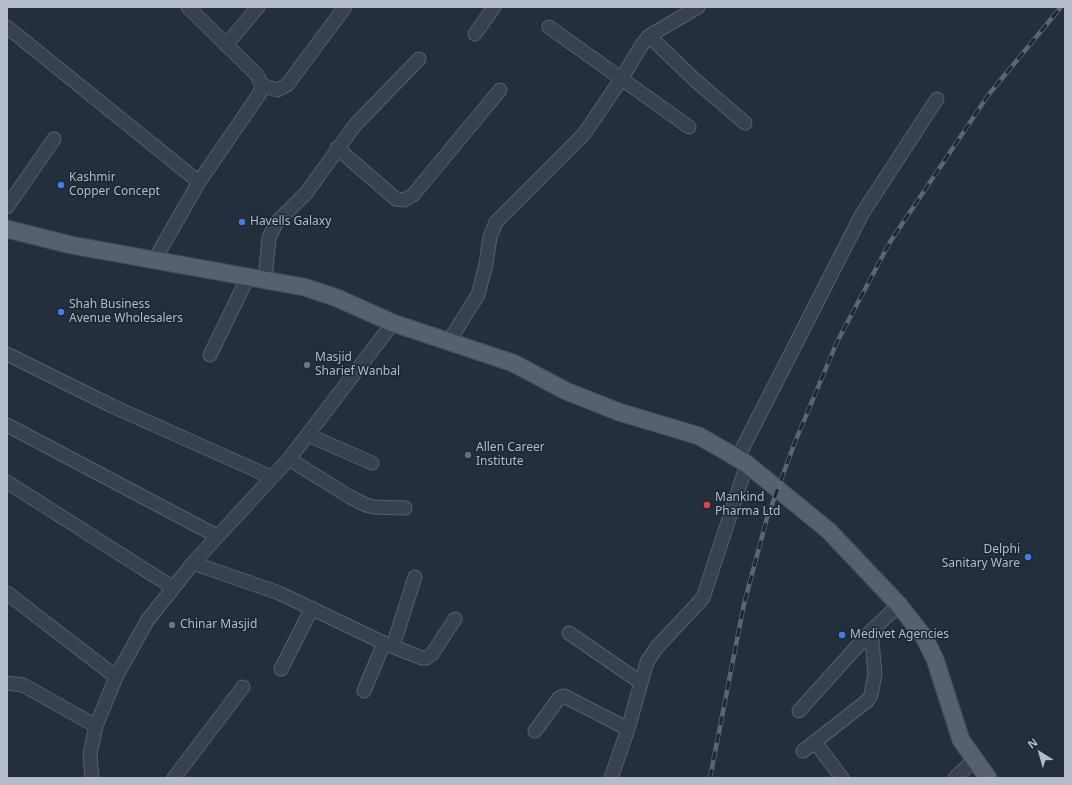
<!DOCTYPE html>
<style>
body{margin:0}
#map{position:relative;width:1072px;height:785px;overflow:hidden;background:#242f3e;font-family:"Noto Sans",sans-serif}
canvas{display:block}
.frame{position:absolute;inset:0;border:8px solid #b4bcc9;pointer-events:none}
.north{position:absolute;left:1020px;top:733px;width:40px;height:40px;-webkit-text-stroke:3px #1d2633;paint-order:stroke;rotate:323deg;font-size:11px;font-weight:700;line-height:16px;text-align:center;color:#b4bcc9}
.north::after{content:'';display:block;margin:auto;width:14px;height:18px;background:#b4bcc9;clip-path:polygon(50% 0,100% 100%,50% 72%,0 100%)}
</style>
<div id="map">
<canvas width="1072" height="785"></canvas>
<div class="frame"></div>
<div class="north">N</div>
</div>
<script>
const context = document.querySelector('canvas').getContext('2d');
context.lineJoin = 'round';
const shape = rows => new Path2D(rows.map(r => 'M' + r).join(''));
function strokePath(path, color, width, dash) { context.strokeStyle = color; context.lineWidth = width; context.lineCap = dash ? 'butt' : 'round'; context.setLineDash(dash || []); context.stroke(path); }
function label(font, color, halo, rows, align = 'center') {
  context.font = font + ' "Noto Sans",sans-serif'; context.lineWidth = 3; context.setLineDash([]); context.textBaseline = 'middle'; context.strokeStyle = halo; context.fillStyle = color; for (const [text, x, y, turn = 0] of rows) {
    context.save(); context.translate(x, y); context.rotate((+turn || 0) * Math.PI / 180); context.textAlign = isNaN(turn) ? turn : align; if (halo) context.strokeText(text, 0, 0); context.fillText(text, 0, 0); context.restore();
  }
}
const minor = shape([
 [7,27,199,182],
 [549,27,689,127],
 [475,34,494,7],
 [649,36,695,80,745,123],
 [226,45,258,7],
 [262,85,277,90,287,85,345,7],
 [337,148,396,199,404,200,413,195,500,90],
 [7,207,54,139],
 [155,259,199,182,260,93,262,85,257,75,188,7],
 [265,280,269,238,276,223,307,192,355,125,419,59],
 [449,341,478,295,486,264,490,237,496,222,584,134,622,78,641,46,649,36,698,7],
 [7,354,112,406,271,477],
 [210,355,248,277],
 [7,425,217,536],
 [308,435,372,463],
 [289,459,350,497,366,505,374,507,405,508],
 [737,459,862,214,937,99],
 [7,482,172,587],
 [193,563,279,593,384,643,422,658,426,658,432,654,455,619],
 [7,593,116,677],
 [569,633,640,682],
 [393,646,415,577],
 [281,669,312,608],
 [7,683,23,685,96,726],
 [364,691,384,643],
 [799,711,871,631,899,605],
 [535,731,559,698,564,696,628,729],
 [815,742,842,778],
 [803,751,867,701,871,695,875,674,871,631],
 [92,778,90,754,96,726,116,677,147,621,193,563,289,459,393,323],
 [174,778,243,687],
 [611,778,628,729,647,662,657,647,703,598,747,464],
 [955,778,974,760]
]);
const major = shape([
 [7,229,71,245,304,287,337,298,393,323,513,363,566,391,619,412,699,436,727,452,747,464,829,531,899,605,924,637,935,659,961,740,988,778]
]);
strokePath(minor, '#565f6c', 15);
strokePath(major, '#414a57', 19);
strokePath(minor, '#38414e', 13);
strokePath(major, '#56606e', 17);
const rail = shape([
 [710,778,744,604,767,518,795,442,837,342,890,242,989,94,1061,7]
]);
strokePath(rail, '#5a6575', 4.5);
strokePath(rail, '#1d2633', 3, [9]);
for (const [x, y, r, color] of [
 [61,185,4,"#3f7fe0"],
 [242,222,4,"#3f7fe0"],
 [61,312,4,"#3f7fe0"],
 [307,365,4,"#6b7280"],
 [468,455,4,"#5c6f8a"],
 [707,505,4,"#e0444e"],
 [1028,557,4,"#3f7fe0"],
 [172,625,4,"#6b7280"],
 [842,635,4,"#3f7fe0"]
]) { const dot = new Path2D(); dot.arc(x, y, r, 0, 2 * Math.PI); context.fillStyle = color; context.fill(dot); strokePath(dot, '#1d2633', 1.5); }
label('12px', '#b4bcc9', '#1d2633', [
 ["Kashmir",69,178],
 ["Copper Concept",69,192],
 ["Havells Galaxy",250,222],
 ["Shah Business",69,305],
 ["Avenue Wholesalers",69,319],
 ["Masjid",315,358],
 ["Sharief Wanbal",315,372],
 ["Allen Career",476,448],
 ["Institute",476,462],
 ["Mankind",715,498],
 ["Pharma Ltd",715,512],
 ["Delphi",1020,550,"right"],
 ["Sanitary Ware",1020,564,"right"],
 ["Chinar Masjid",180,625],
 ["Medivet Agencies",850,635]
], 'left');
</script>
